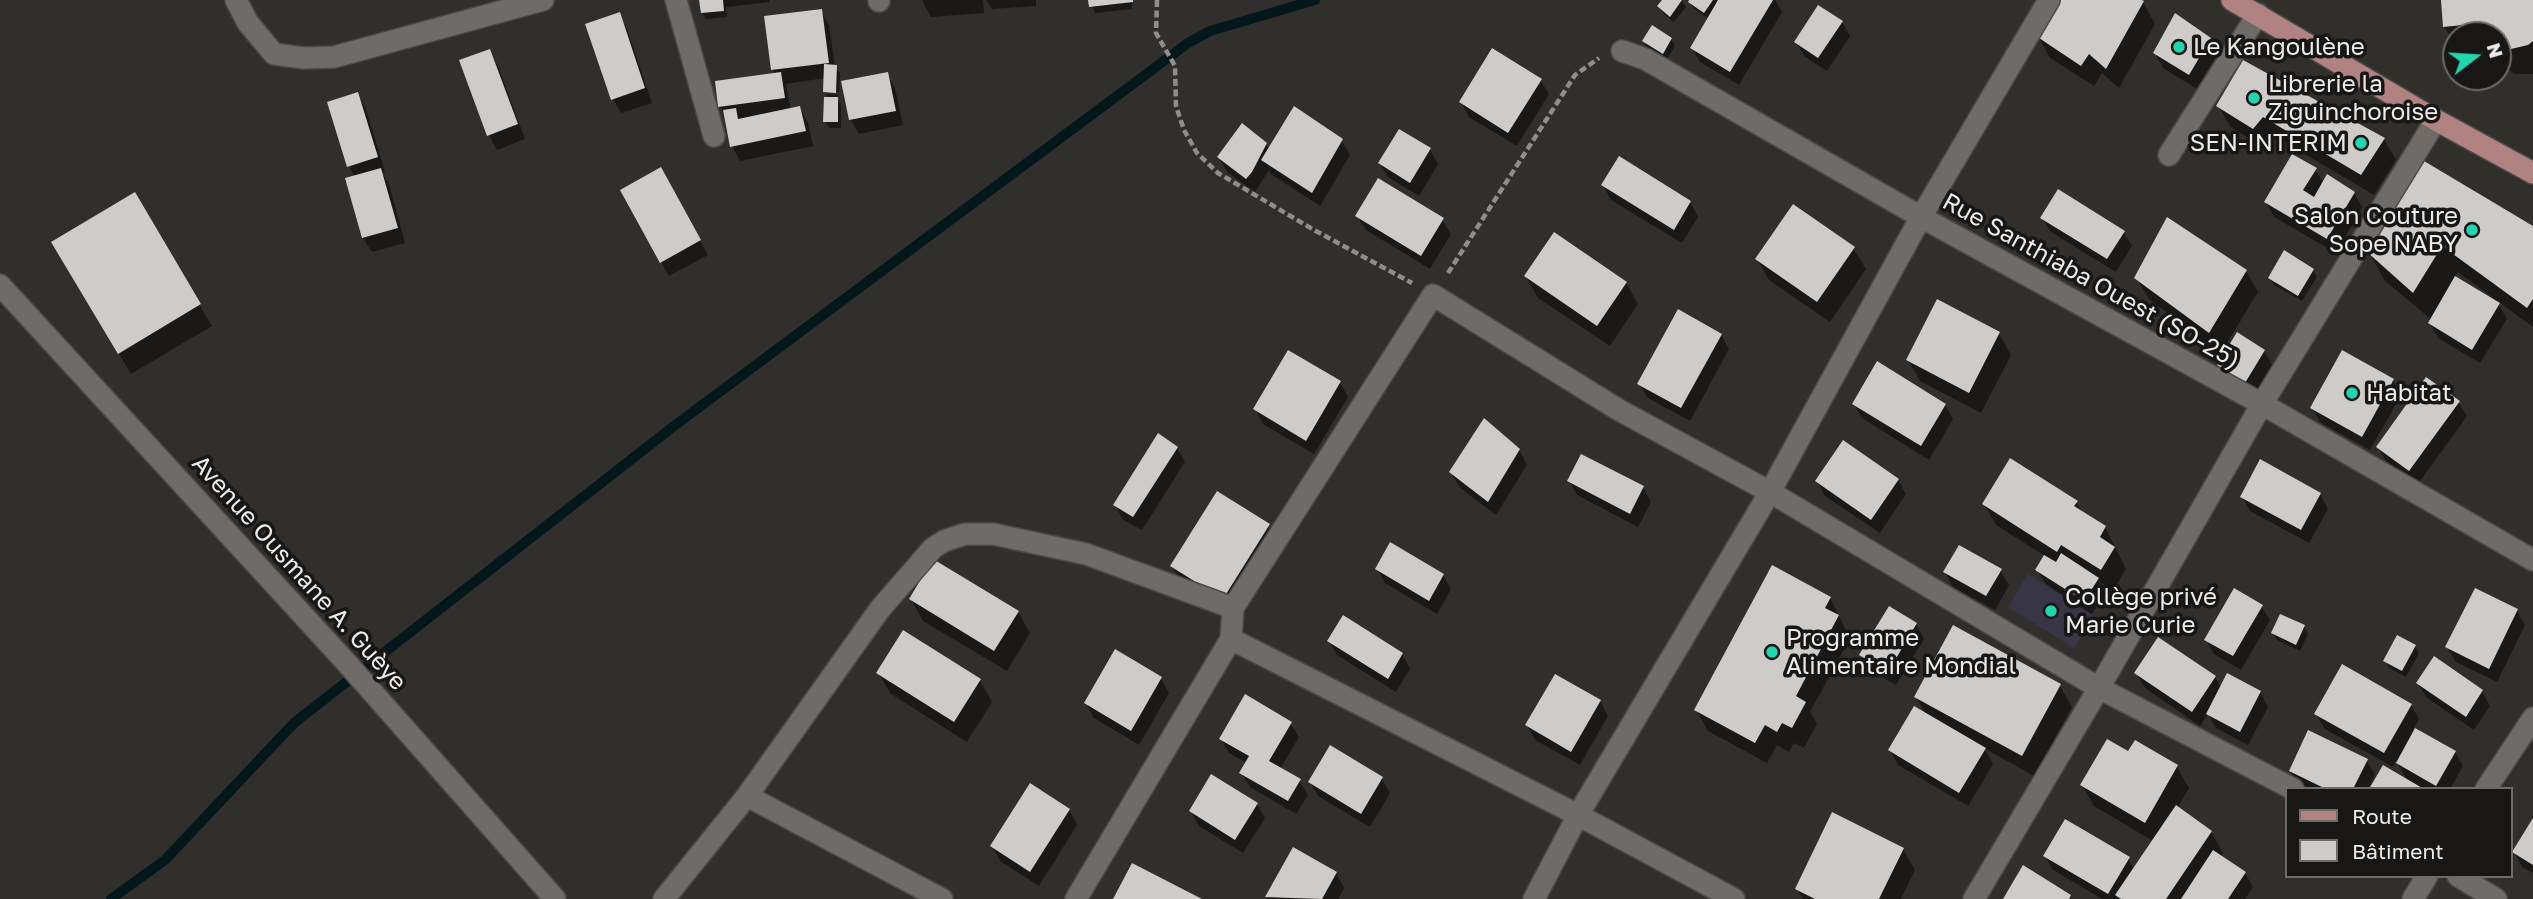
<!DOCTYPE html>
<meta charset="utf-8">
<style>
body{margin:0}
#map{position:relative;width:2533px;height:899px;overflow:hidden;background:#312f2c;font-family:"Golos Text",sans-serif}
canvas{display:block}
.legend{position:absolute;left:2285px;top:787px;width:228px;height:91px;box-sizing:border-box;background:#181716;border:2px solid #6d6c6b;margin:0;padding:9px 12px;list-style:none;font-size:21px;color:#edebea}
.legend li{display:flex;align-items:center;gap:14px;height:35px}
.legend b{width:35px;border:2px solid #6d6c6b}
.north{position:absolute;left:2442px;top:21px;width:70px;height:70px;box-sizing:border-box;background:#181716;border:2px solid #6d6c6b;border-radius:50%;rotate:73deg;font-size:19px;font-weight:700;line-height:28px;text-align:center;color:#edebea}
.north::after{content:'';display:block;margin:auto;width:24px;height:32px;background:#22d5af;clip-path:polygon(50% 0,100% 100%,50% 72%,0 100%)}
</style>
<div id="map">
<canvas width="2533" height="899"></canvas>
<ul class="legend">
<li><b style="height:9px;background:#b18282"></b>Route</li>
<li><b style="height:19px;background:#cfcbc8"></b>Bâtiment</li>
</ul>
<div class="north">N</div>
</div>
<script>
const context = document.querySelector('canvas').getContext('2d');
context.lineJoin = 'round';
function fillPath(path, color) { context.fillStyle = color; context.fill(path, 'evenodd'); }
const shape = rows => new Path2D(rows.map(r => 'M' + r).join(''));
function strokePath(path, color, width, dash) { context.strokeStyle = color; context.lineWidth = width; context.lineCap = dash ? 'butt' : 'round'; context.setLineDash(dash || []); context.stroke(path); }
function label(font, color, halo, rows, align = 'center') {
  context.font = font + ' "Golos Text",sans-serif'; context.lineWidth = 7; context.setLineDash([]); context.textBaseline = 'middle'; context.strokeStyle = halo; context.fillStyle = color; for (const [text, x, y, turn = 0] of rows) {
    context.save(); context.translate(x, y); context.rotate((+turn || 0) * Math.PI / 180); context.textAlign = isNaN(turn) ? turn : align; if (halo) context.strokeText(text, 0, 0); context.fillText(text, 0, 0); context.restore();
  }
}
fillPath(shape([
 [2028,574,2094,616,2074,648,2008,607]
]), '#373546');
fillPath(shape([
 [701,0,770,0,770,2,726,7,727,17,706,19,702,13],
 [922,0,983,0,984,13,931,17],
 [986,0,1036,0,1036,6,992,9],
 [1090,0,1132,0,1132,9,1095,13],
 [1664,0,1681,0,1686,7,1674,22,1663,13,1659,7],
 [1691,0,1716,0,1718,3,1720,0,1775,0,1782,12,1739,85,1700,62,1692,48,1709,19,1694,9,1690,2],
 [2139,0,2143,2,2155,24,2119,88,2102,73,2094,86,2050,58,2038,36],
 [2442,0,2533,0,2533,74,2515,74,2499,64,2498,35,2456,35,2456,46,2444,26],
 [821,11,829,25,835,67,840,73,839,92,826,91,826,94,825,78,786,84,791,110,800,108,808,123,813,146,740,161,732,146,726,117,720,106,775,74,773,70,766,18],
 [619,15,627,29,652,103,621,113,613,99],
 [1842,22,1850,36,1827,71,1805,57,1796,42],
 [1671,39,1675,46,1667,59,1648,48,1644,41],
 [2210,39,2218,53,2197,89,2163,68,2155,53],
 [490,51,498,66,525,139,497,150,489,135],
 [2243,62,2384,139,2396,160,2374,195,2276,137,2266,149,2231,127,2218,106],
 [887,74,895,88,903,125,859,134,851,120,843,82],
 [1540,80,1549,94,1517,146,1469,117,1461,102],
 [357,94,366,109,385,172,382,173,389,184,405,243,372,252,363,238,347,179,355,177,349,166],
 [826,94,839,95,837,99,841,105,841,128,829,128,825,121,829,98],
 [1342,141,1350,155,1320,206,1271,174,1269,170,1255,192,1227,172,1219,158,1266,144,1269,150],
 [1430,150,1438,164,1419,196,1388,177,1380,163],
 [660,169,708,255,669,276,622,191],
 [2315,169,2324,184,2354,193,2362,207,2336,253,2274,217,2266,202],
 [1603,185,1690,202,1698,217,1682,243,1611,200],
 [134,194,212,326,131,374,65,264],
 [1357,216,1442,220,1451,234,1430,269,1366,230],
 [2042,218,2123,232,2132,246,2116,272,2051,232],
 [2533,228,2533,327,2496,300,2507,319,2480,363,2438,338,2430,323,2432,320,2384,280,2369,252],
 [2458,272,2492,297,2491,300,2454,278],
 [1853,248,1866,269,1830,322,1769,280,1757,259],
 [2313,270,2317,277,2302,301,2274,285,2270,278],
 [2246,271,2258,292,2221,353,2149,299,2136,278],
 [1526,277,1626,283,1638,304,1610,346,1538,298],
 [1999,334,2011,355,1981,413,1920,381,1908,360],
 [1721,335,1729,349,1690,421,1648,398,1639,384],
 [2264,351,2272,365,2254,396,2227,379,2219,365],
 [2393,380,2401,395,2370,450,2320,422,2312,408],
 [1340,383,1348,397,1314,454,1263,424,1255,409],
 [2458,402,2467,416,2418,484,2386,461,2378,447],
 [1854,404,1945,405,1953,419,1929,460,1862,418],
 [1177,448,1185,462,1142,530,1123,520,1115,505],
 [1519,450,1527,465,1496,515,1459,487,1451,472],
 [1898,480,1906,494,1880,533,1825,496,1817,481],
 [1569,481,1643,488,1651,502,1638,527,1577,495],
 [2320,494,2328,509,2309,543,2250,511,2242,497],
 [2076,502,2083,514,2105,527,2126,569,2113,590,2099,581,2106,593,2092,614,2046,584,2037,570,2045,556,1996,525,1984,504],
 [1268,526,1280,547,1236,619,1184,587,1172,566],
 [1377,569,1443,575,1451,589,1437,614,1385,583],
 [2000,570,2009,585,1995,610,1953,587,1945,572],
 [1830,598,1850,638,1810,712,1817,724,1804,748,1794,743,1789,752,1777,745,1767,763,1708,731,1696,710],
 [911,599,1018,612,1030,633,1007,671,923,621],
 [2261,606,2270,620,2241,670,2214,654,2206,640],
 [2517,611,2525,625,2497,682,2456,662,2447,647],
 [2281,616,2304,627,2308,634,2300,651,2277,640,2273,633],
 [1916,624,1924,639,1896,685,1870,670,1861,655],
 [1329,641,1402,654,1410,669,1396,692,1337,655],
 [2415,646,2419,653,2406,677,2389,668,2385,661],
 [878,673,980,681,992,702,967,742,891,694],
 [2136,673,2215,677,2221,688,2260,692,2268,707,2248,745,2216,728,2208,714,2200,726,2145,688],
 [1161,679,1169,693,1139,745,1094,718,1086,703],
 [2418,683,2482,691,2490,706,2474,730,2426,697],
 [2060,686,2072,707,2034,776,1984,748,1993,764,1968,806,1898,765,1890,750,1927,716,1916,697],
 [1600,701,1608,716,1580,765,1535,740,1527,725],
 [2411,705,2419,719,2413,729,2455,752,2463,766,2450,789,2371,789,2408,782,2396,760,2393,767,2325,729,2316,714],
 [1290,723,1299,737,1280,769,1299,781,1308,795,1296,814,1250,787,1241,773,1247,763,1229,753,1221,739],
 [2135,742,2177,767,2189,788,2177,809,2211,832,2223,853,2220,857,2245,873,2253,887,2245,899,2102,899,2053,870,2045,856,2128,859,2134,869,2153,841,2094,806,2082,785,2129,754],
 [1330,747,1382,779,1390,793,1370,827,1318,796,1310,782],
 [2366,760,2375,774,2368,789,2306,789,2299,785,2290,771],
 [1257,804,1265,818,1243,853,1199,826,1191,812],
 [1069,810,1077,825,1039,886,1000,861,992,846],
 [2533,821,2533,873,2522,867,2514,852],
 [1294,849,1336,873,1344,888,1338,899,1268,899],
 [1903,849,1915,870,1901,899,1803,899,1797,889]
]), '#0007');
strokePath(shape([
 [111,899,165,860,294,723,674,426,1188,43,1210,31,1315,0]
]), '#04171b', 10);
fillPath(shape([
 [699,0,723,0,724,11,701,13],
 [1088,0,1133,0,1133,2,1089,7],
 [1662,0,1682,0,1670,17,1657,6],
 [1689,0,1713,0,1704,13,1688,2],
 [1718,0,1773,0,1730,72,1690,48],
 [2054,0,2142,0,2144,1,2106,69,2089,54,2081,66,2036,36],
 [2441,0,2533,0,2533,41,2528,45,2511,49,2498,47,2498,35,2480,35,2473,24,2443,27],
 [1818,5,1843,21,1818,58,1794,42],
 [822,9,829,63,771,70,764,16],
 [620,12,645,88,611,100,585,24],
 [2175,13,2211,38,2189,75,2153,53],
 [1652,25,1672,38,1663,54,1642,41],
 [1492,48,1542,79,1508,133,1459,102],
 [490,49,518,124,487,136,459,60],
 [2243,60,2385,138,2361,175,2263,117,2253,129,2216,106],
 [824,64,837,65,836,93,823,92],
 [781,72,785,98,718,107,715,81],
 [888,72,896,111,849,120,841,81],
 [358,92,378,157,347,167,327,102],
 [824,97,838,97,838,122,823,122],
 [800,106,806,131,730,147,723,110,736,108,738,119],
 [1294,106,1343,139,1312,193,1261,160],
 [1242,123,1267,143,1252,172,1246,179,1217,157],
 [1399,129,1431,148,1410,183,1378,163],
 [2292,154,2317,168,2303,190,2314,197,2327,174,2355,192,2327,239,2264,202],
 [1619,156,1691,201,1674,230,1601,185],
 [2424,161,2533,226,2533,299,2527,308,2442,246,2413,293,2367,252],
 [661,167,701,240,660,263,620,190],
 [381,168,398,228,362,238,345,178],
 [1378,178,1444,218,1421,256,1355,216],
 [2058,189,2125,231,2107,259,2040,218],
 [135,192,201,304,118,354,51,242],
 [1793,204,1855,247,1817,302,1755,259],
 [2167,217,2247,270,2209,333,2134,278],
 [1554,232,1627,282,1597,326,1524,276],
 [2284,250,2314,269,2298,296,2268,278],
 [2455,276,2500,303,2472,350,2428,323],
 [1937,299,2000,332,1969,393,1906,360],
 [1678,309,1722,334,1681,408,1637,384],
 [2237,332,2265,350,2245,383,2217,365],
 [1288,350,1341,381,1306,441,1253,409],
 [2342,350,2394,379,2362,437,2310,408],
 [1877,361,1946,404,1921,446,1852,404],
 [2426,377,2460,401,2409,471,2376,447],
 [1484,418,1520,449,1488,502,1449,472],
 [1158,433,1178,447,1133,517,1113,505],
 [1843,440,1899,479,1871,520,1815,481],
 [1581,454,1644,486,1630,514,1567,481],
 [2010,458,2078,501,2074,506,2106,526,2100,537,2115,547,2101,570,2061,545,2057,552,1982,504],
 [2260,459,2321,493,2301,530,2240,497],
 [1217,491,1270,524,1223,599,1170,566],
 [1390,542,1444,574,1429,601,1375,569],
 [1959,545,2002,569,1986,596,1943,572],
 [2061,553,2099,578,2084,601,2035,570,2044,555,2056,562],
 [933,559,1019,611,994,651,909,599],
 [1772,565,1831,597,1825,608,1839,615,1796,696,1806,702,1792,728,1782,723,1777,732,1765,725,1755,743,1694,710],
 [2234,588,2263,605,2233,656,2204,640],
 [2475,588,2518,609,2489,669,2445,647],
 [1889,606,1917,623,1888,672,1859,655],
 [2280,614,2305,625,2296,645,2271,633],
 [1343,615,1403,653,1388,679,1327,641],
 [1953,625,2061,684,2022,756,1914,697],
 [903,630,981,679,954,722,876,673],
 [2397,635,2416,645,2402,671,2383,661],
 [2158,637,2216,676,2192,712,2134,673],
 [1115,649,1162,677,1131,731,1084,703],
 [2434,656,2483,690,2466,717,2416,683],
 [2342,664,2412,704,2384,753,2314,714],
 [2227,673,2261,691,2240,732,2206,714],
 [1555,674,1601,700,1571,752,1525,725],
 [1245,694,1292,722,1269,761,1301,779,1288,801,1239,773,1249,756,1219,739],
 [1914,706,1986,748,1959,793,1888,750],
 [2415,728,2456,751,2436,786,2396,763],
 [2308,730,2368,759,2353,789,2326,789,2289,771],
 [2107,739,2128,751,2135,740,2178,765,2145,823,2080,785],
 [1330,745,1383,777,1361,814,1308,782],
 [2383,765,2424,789,2369,789],
 [1211,774,1258,803,1235,840,1189,811],
 [1030,783,1070,809,1030,872,990,846],
 [2176,805,2212,831,2166,899,2121,899,2115,895],
 [1832,812,1904,848,1879,899,1815,899,1795,889],
 [2533,818,2533,865,2512,852],
 [2065,819,2130,857,2108,894,2043,856],
 [1293,847,1337,872,1322,899,1265,897],
 [2213,850,2246,872,2228,899,2181,899],
 [1132,863,1202,899,1113,899],
 [2023,865,2071,895,2069,899,2003,899]
]), '#cfcbc8');
const minor = shape([
 [236,0,248,23,274,54,304,58,334,57,543,0],
 [676,0,714,136],
 [879,1,879,0],
 [1622,51,1645,59,1921,217,2262,404,2533,560],
 [2169,155,2258,14],
 [0,285,345,661,555,899],
 [1231,639,1578,815,1734,899],
 [2486,789,2533,718],
 [747,796,942,899],
 [2458,876,2496,899],
 [664,899,747,796,880,609,933,548,944,541,965,534,993,534,1086,554,1233,608],
 [1076,899,1231,639,1233,608,1433,295,1619,410,1770,492,2099,688,2293,789],
 [1534,899,1578,815,1770,492,1921,217,2049,0],
 [1974,899,2099,688,2262,404,2436,120],
 [2413,899,2427,876]
]);
const major = shape([
 [2232,0,2436,120,2533,173]
]);
strokePath(minor, '#4c4a48', 24);
strokePath(major, '#4c4a48', 24);
strokePath(shape([
 [1157,0,1156,33,1175,66,1176,106,1184,130,1197,153,1218,173,1314,230,1412,283],
 [1448,273,1575,75,1599,58]
]), '#908e8c', 4.5, [7, 3.5]);
strokePath(minor, '#6e6b68', 21);
strokePath(major, '#b18282', 21);
for (const [x, y, r, color] of [
 [2179,47,7,"#22d5af"],
 [2254,98,7,"#22d5af"],
 [2361,143,7,"#22d5af"],
 [2472,230,7,"#22d5af"],
 [2352,393,7,"#22d5af"],
 [2051,611,7,"#22d5af"],
 [1772,652,7,"#22d5af"]
]) { const dot = new Path2D(); dot.arc(x, y, r, 0, 2 * Math.PI); context.fillStyle = color; context.fill(dot); strokePath(dot, '#181716', 2.5); }
label('24px', '#edebea', '#181716', [
 ["Le Kangoulène",2193,47],
 ["Librerie la",2268,84],
 ["Ziguinchoroise",2268,112],
 ["SEN-INTERIM",2347,143,"right"],
 ["Salon Couture",2458,216,"right"],
 ["Sope NABY",2458,244,"right"],
 ["Habitat",2366,393],
 ["Collège privé",2065,597],
 ["Marie Curie",2065,625],
 ["Programme",1786,638],
 ["Alimentaire Mondial",1786,666]
], 'left');
label('24px', '#edebea', '#181716', [
 ["Rue Santhiaba Ouest (SO-25)",2091,281,29],
 ["Avenue Ousmane A. Guèye",299,573,48]
]);
</script>
